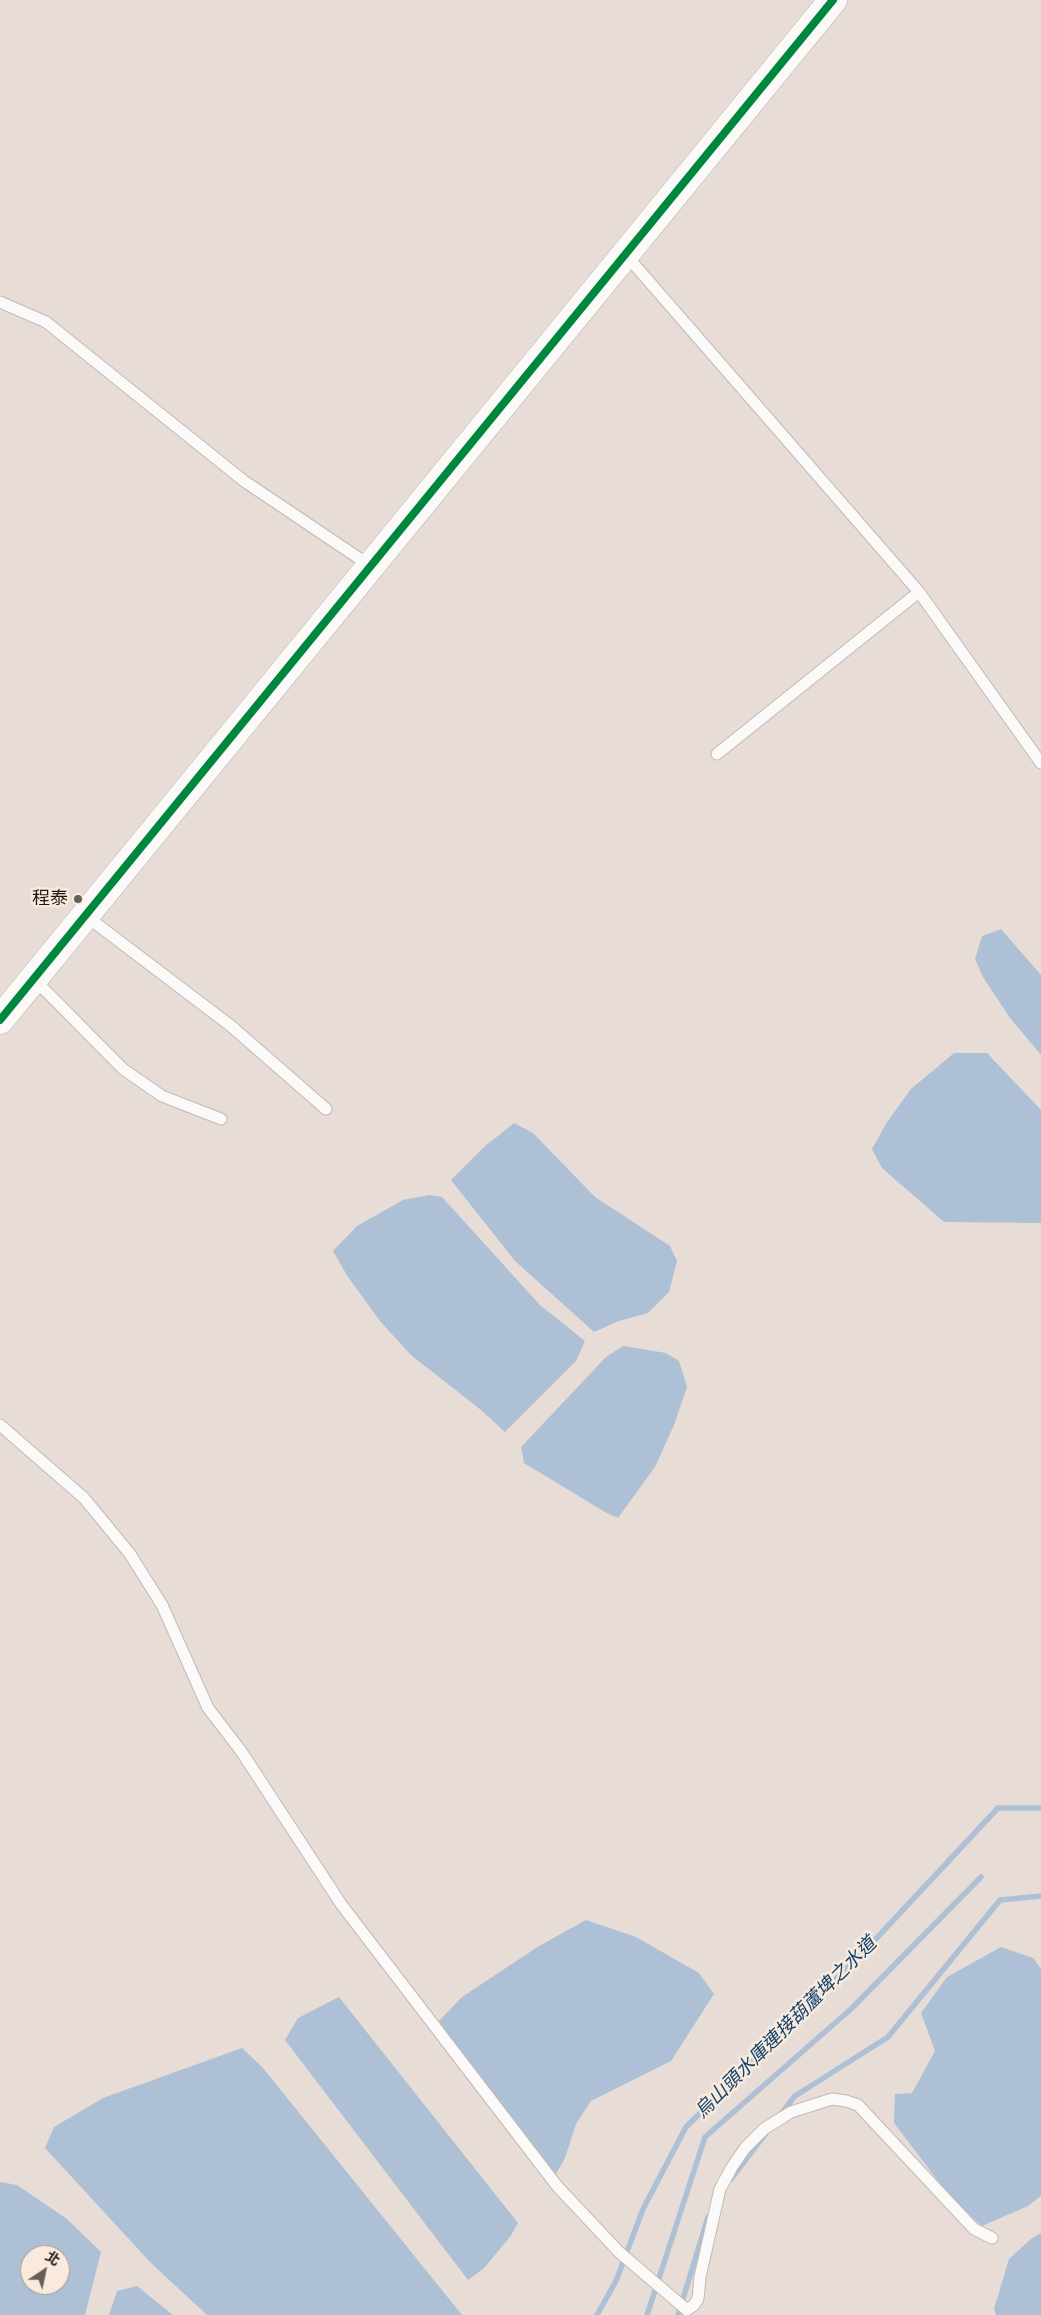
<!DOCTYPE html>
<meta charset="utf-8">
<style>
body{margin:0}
#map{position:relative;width:1041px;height:2315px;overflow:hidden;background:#e7ddd6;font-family:Arial,"Noto Sans TC",sans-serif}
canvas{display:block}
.north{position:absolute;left:20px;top:2245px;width:50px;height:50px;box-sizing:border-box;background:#faeadd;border:1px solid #a2968d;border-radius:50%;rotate:34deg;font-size:14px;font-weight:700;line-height:20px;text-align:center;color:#1f1915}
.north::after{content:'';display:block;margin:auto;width:18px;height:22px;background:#655e59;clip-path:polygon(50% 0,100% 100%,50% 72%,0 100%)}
</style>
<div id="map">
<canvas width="1041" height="2315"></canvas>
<div class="north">北</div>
</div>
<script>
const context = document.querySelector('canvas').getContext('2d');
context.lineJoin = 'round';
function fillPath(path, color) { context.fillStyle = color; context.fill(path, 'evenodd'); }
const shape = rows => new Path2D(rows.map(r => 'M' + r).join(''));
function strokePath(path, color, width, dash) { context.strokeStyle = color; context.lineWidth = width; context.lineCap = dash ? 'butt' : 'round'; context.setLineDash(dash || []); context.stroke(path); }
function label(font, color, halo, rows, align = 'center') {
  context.font = font + ' Arial,"Noto Sans TC",sans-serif'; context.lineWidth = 5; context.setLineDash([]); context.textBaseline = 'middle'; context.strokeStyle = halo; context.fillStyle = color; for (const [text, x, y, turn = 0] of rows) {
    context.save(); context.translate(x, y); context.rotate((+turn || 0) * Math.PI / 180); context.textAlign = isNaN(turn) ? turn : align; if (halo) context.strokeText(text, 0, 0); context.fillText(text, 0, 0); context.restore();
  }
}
fillPath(shape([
 [1001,929,1041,975,1041,1055,1010,1018,983,977,975,959,982,936],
 [954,1053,987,1053,1041,1110,1041,1223,944,1222,882,1168,872,1149,887,1122,911,1089],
 [514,1123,533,1133,595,1197,670,1246,677,1261,669,1292,648,1313,619,1321,594,1332,515,1261,451,1180,484,1147],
 [429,1195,442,1197,540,1305,585,1341,576,1361,505,1432,481,1410,411,1355,380,1321,348,1277,333,1251,357,1226,403,1200],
 [623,1346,666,1353,679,1361,687,1387,674,1425,655,1467,618,1518,605,1512,524,1463,521,1447,606,1357],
 [586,1920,636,1937,699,1973,714,1994,671,2061,591,2101,576,2124,565,2158,551,2183,469,2082,439,2021,462,1997,539,1946],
 [1001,1947,1033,1958,1041,1969,1041,2196,1028,2206,982,2226,954,2202,894,2123,895,2094,912,2093,935,2051,921,2013,947,1977],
 [339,1997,518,2223,510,2237,484,2268,468,2280,285,2040,298,2018],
 [242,2048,263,2068,462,2315,207,2315,151,2263,45,2148,54,2127,103,2098],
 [0,2182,17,2185,67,2219,101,2252,85,2315,0,2315],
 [30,2255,60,2255,60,2285,30,2285],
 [1041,2233,1041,2315,996,2315,994,2309,1009,2259,1032,2238],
 [137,2286,173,2315,109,2315,117,2291]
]), '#adc0d5');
strokePath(shape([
 [781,2114,795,2096,888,2037,1000,1900,1041,1896],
 [731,2179,766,2133],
 [597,2315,616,2281,643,2209,686,2127,873,1942,998,1808,1041,1808],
 [647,2315,705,2137,851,2009,981,1877],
 [678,2315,708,2217]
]), '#adc0d5', 5.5);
const service = shape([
 [626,255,919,592,1041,763],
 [0,302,46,322,244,481,369,565],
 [717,754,919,592],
 [86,916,231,1026,326,1109],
 [34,979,123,1069,162,1096,221,1119],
 [0,1425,84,1498,130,1554,162,1605,208,1708,241,1751,341,1904,557,2186,619,2252,687,2310,694,2305,698,2299,700,2277,720,2189,732,2167,745,2148,764,2129,791,2112,832,2099,846,2101,858,2105,974,2229,992,2238]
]);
const tertiary = shape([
 [0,1020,833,0]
]);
strokePath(service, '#c1b9b4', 13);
strokePath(tertiary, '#c1b9b4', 29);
strokePath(service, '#fbfaf9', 11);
strokePath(tertiary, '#fbfaf9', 28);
strokePath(shape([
 [0,1020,833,0]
]), '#00873e', 8);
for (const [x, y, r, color] of [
 [78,899,5,"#655e59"]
]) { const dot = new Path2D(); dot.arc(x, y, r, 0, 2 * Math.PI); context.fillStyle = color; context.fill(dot); strokePath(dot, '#faeadd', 2); }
label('18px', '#1f1915', '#faeadd', [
 ["程泰",68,899]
], 'right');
label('italic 19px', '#10426b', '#faeadd', [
 ["烏山頭水庫連接葫蘆埤之水道",786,2028,-45]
]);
</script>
